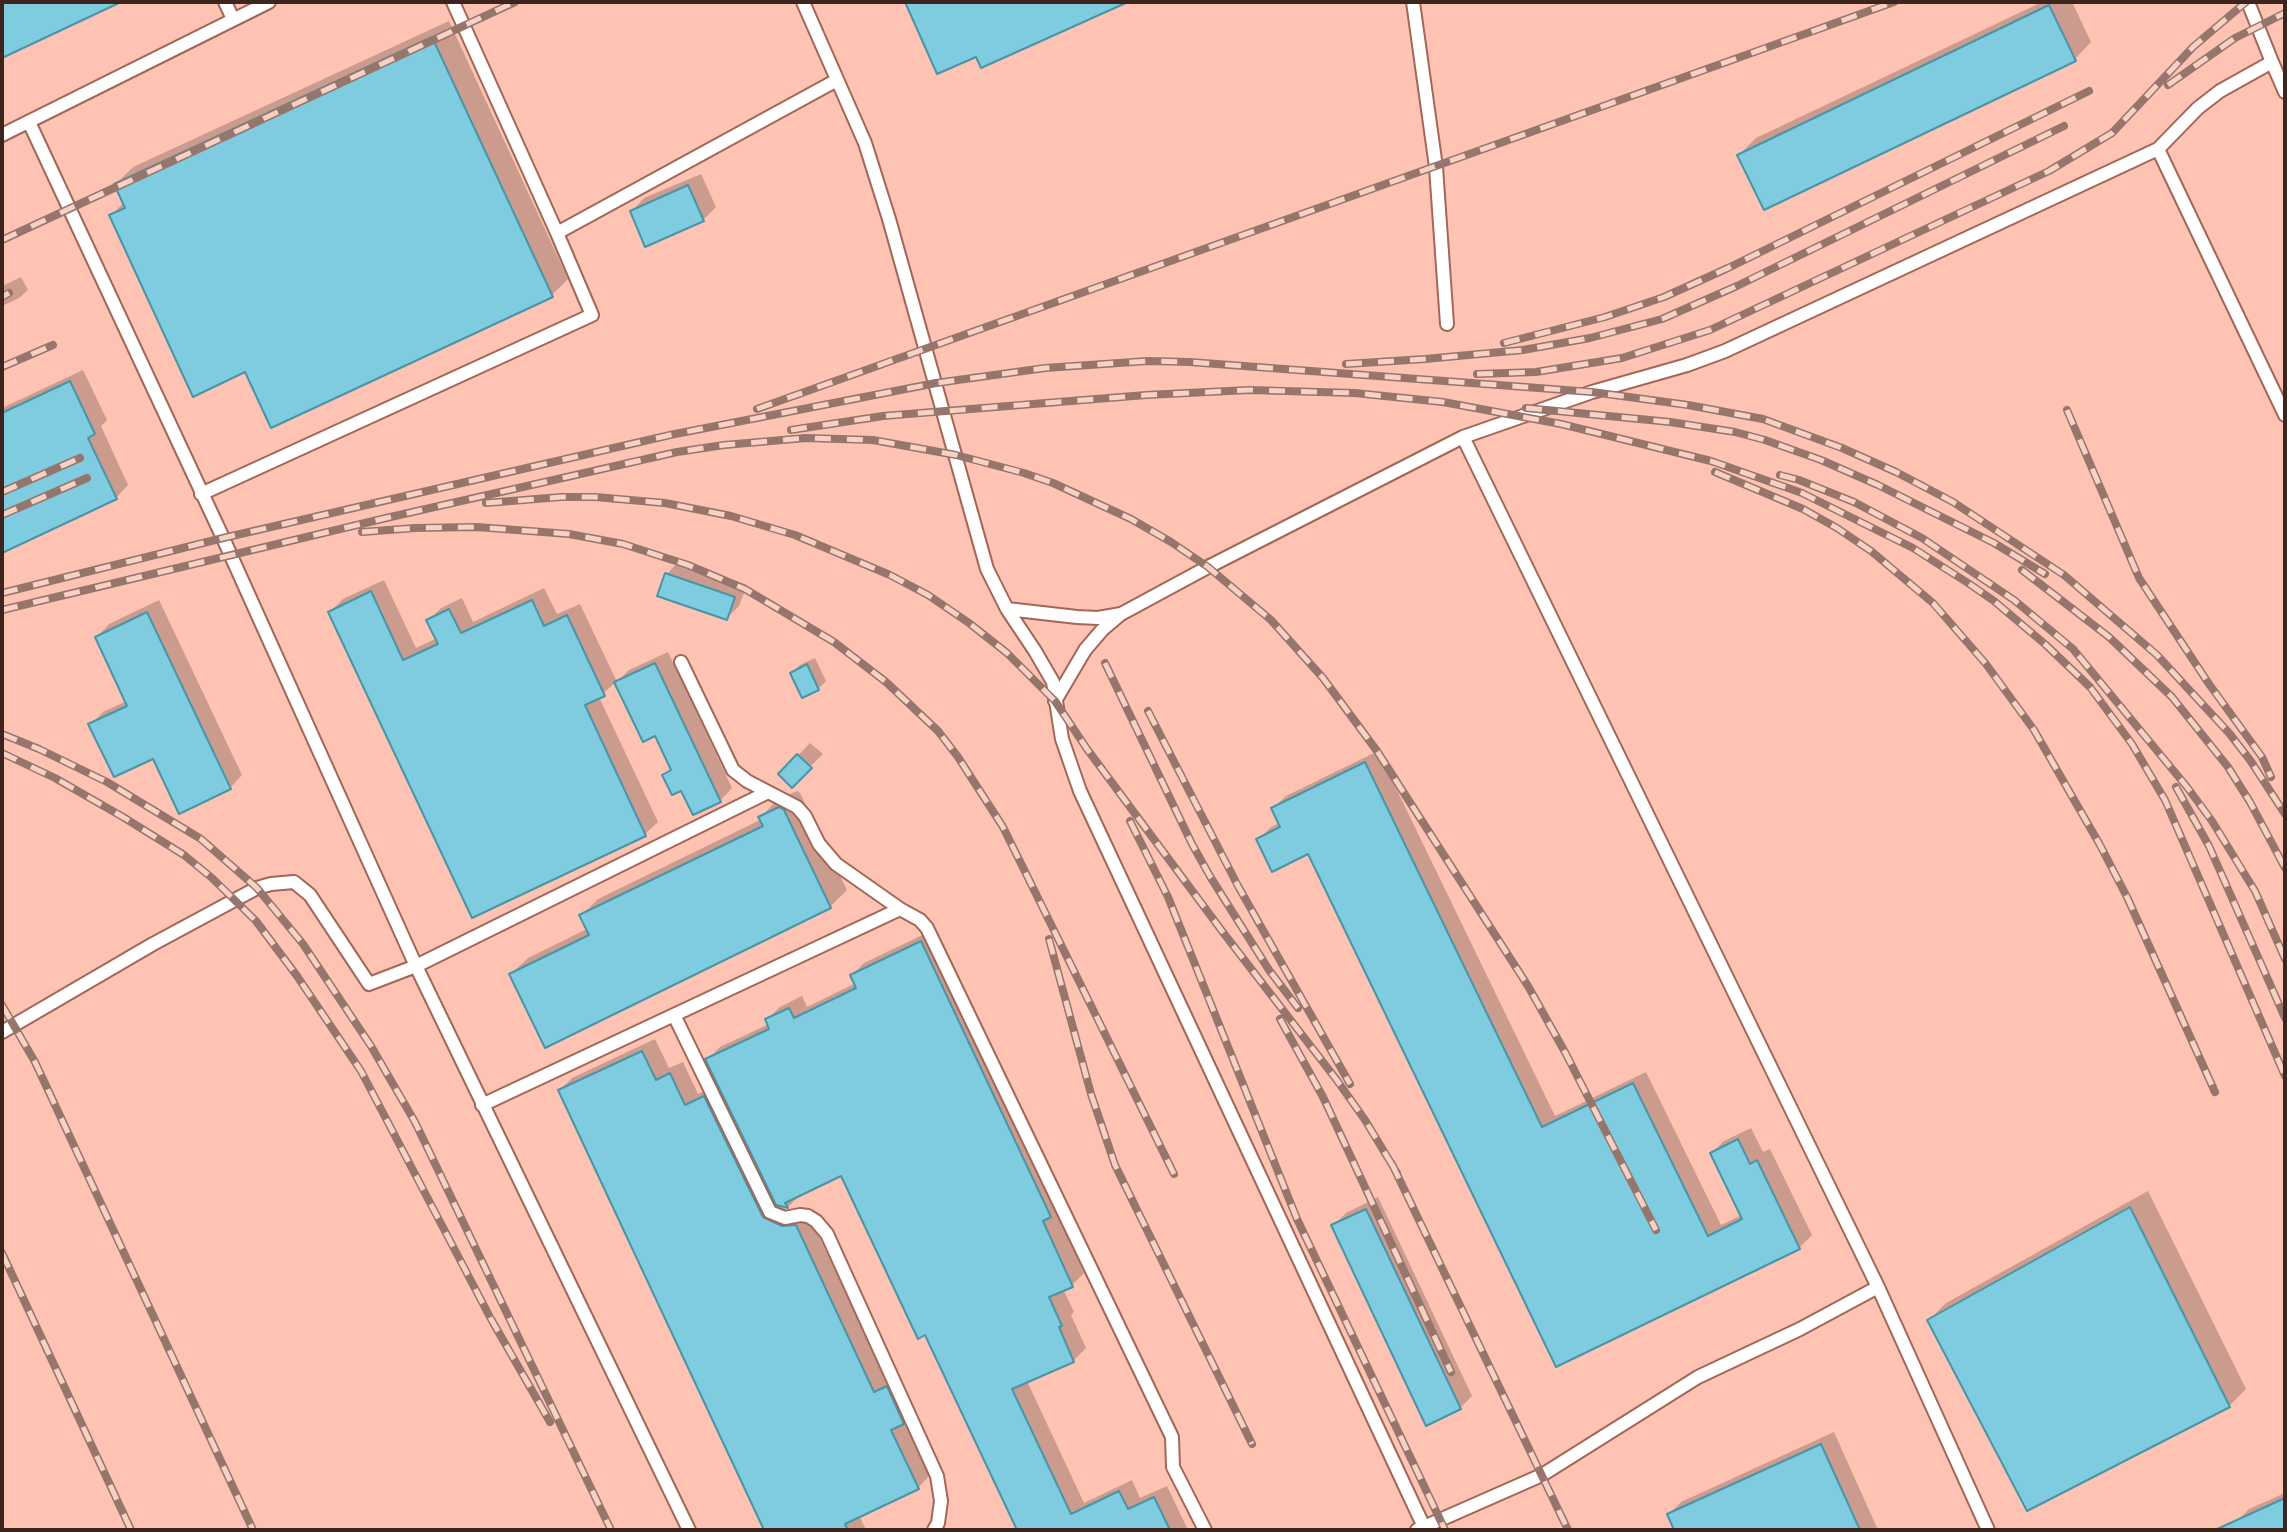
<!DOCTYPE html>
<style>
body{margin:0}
#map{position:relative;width:2287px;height:1532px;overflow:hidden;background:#f8d0c4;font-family:Raleway,sans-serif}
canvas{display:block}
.frame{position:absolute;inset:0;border:4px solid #3d241d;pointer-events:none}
</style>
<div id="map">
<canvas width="2287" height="1532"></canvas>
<div class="frame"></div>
</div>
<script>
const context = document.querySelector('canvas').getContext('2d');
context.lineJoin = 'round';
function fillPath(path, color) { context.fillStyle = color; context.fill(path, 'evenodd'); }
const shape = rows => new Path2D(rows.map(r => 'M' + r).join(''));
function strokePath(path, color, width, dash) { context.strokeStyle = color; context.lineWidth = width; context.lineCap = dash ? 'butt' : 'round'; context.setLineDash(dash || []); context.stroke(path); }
fillPath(shape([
 [2,2,2285,2,2285,1530,2,1530]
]), '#fec3b2');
fillPath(shape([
 [2,2,117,2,2,56],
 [907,2,1123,2,982,65,977,54,938,72],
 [2042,2,2072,2,2091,42,2075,59,1739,155,1756,138],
 [449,21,568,279,551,296,111,216,124,202,116,184,133,167],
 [701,174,716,207,703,220,632,211,644,198],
 [21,277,28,290,19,298,2,306,2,286],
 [83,370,107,420,101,426,128,485,116,498,2,551,2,408],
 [679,561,747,585,739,606,727,618,667,574],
 [384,580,416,648,437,638,428,621,441,608,462,598,473,622,544,588,557,614,580,604,617,682,629,670,668,652,732,788,720,801,682,788,664,775,672,767,656,734,616,682,599,697,658,822,645,834,473,916,330,612,343,599],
 [159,600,242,775,230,788,153,756,91,724,103,712,127,701,97,637,109,624],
 [815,658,826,681,818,689,792,673,800,665],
 [810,743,823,754,792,785,780,774],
 [1378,751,1555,1116,1646,1072,1721,1225,1742,1215,1712,1153,1724,1141,1751,1128,1763,1152,1770,1149,1812,1235,1799,1248,1556,1365,1308,852,1258,840,1271,827,1280,823,1273,808,1286,796],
 [797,791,800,793,847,890,830,907,545,1045,511,974,528,958,587,929,581,916,598,899,762,819,761,817,777,800],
 [933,930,1062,1204,1056,1210,1084,1273,1072,1285,1063,1289,1074,1312,1071,1315,1086,1348,1073,1361,1027,1381,1084,1503,1132,1480,1140,1498,1167,1486,1188,1530,1019,1530,926,1333,841,1174,800,1195,788,1207,779,1206,795,1214,808,1213,887,1381,899,1375,915,1410,905,1421,930,1475,918,1488,859,1515,866,1530,766,1530,560,1090,572,1078,655,1039,669,1068,683,1062,698,1094,719,1084,707,1060,720,1047,769,1024,767,1019,780,1007,802,996,807,1007,856,983,852,975,864,963],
 [2148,1191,2246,1389,2229,1406,1929,1320,1946,1303],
 [1378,1197,1472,1396,1460,1408,1333,1226,1346,1213],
 [1834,1432,1878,1530,1676,1530,1669,1514,1681,1502],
 [2285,1493,2285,1530,2240,1530,2236,1522,2249,1509]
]), '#0003');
const building = shape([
 [2,2,121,2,2,58,2,2],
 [905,2,1128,2,981,68,976,57,937,74,905,2],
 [2049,5,2076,61,1764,210,1737,155,2049,5],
 [432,37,553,297,271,428,245,372,193,397,109,215,125,208,114,184,432,37],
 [688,185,704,221,645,247,630,211,688,185],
 [70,381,95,434,88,438,117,499,2,553,2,413,70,381],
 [665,573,735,597,727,620,657,596,665,573],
 [371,591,403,660,438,644,426,620,449,609,461,633,532,600,544,626,567,615,605,696,585,705,646,836,472,918,328,612,371,591],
 [147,612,231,789,179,814,153,759,114,777,88,724,127,706,95,637,147,612],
 [655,663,721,802,693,815,681,791,672,795,662,775,671,770,655,736,643,742,614,682,655,663],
 [807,664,819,690,802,698,790,673,807,664],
 [797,754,812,768,792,788,778,774,797,754],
 [1365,762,1542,1127,1633,1083,1708,1236,1742,1219,1710,1153,1738,1139,1750,1164,1757,1160,1800,1249,1556,1367,1308,854,1272,872,1256,839,1280,827,1271,808,1365,762],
 [779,807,784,810,831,908,545,1048,509,974,589,935,579,915,763,826,758,817,779,807],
 [921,941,1051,1217,1043,1221,1073,1287,1049,1297,1062,1326,1059,1327,1074,1362,1012,1389,1071,1514,1119,1491,1128,1509,1154,1497,1170,1530,1017,1530,925,1335,918,1339,841,1176,785,1203,788,1208,776,1205,705,1059,769,1029,765,1019,789,1008,794,1018,856,988,850,975,921,941],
 [642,1051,656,1080,670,1073,685,1105,704,1096,763,1217,782,1226,796,1225,874,1392,887,1386,904,1424,891,1430,919,1489,845,1524,848,1530,764,1530,558,1090,642,1051],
 [2130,1207,2230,1407,2027,1511,1927,1320,2130,1207],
 [1366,1209,1461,1409,1426,1426,1331,1225,1366,1209],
 [1821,1444,1860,1530,1674,1530,1667,1514,1821,1444],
 [2285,1498,2285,1530,2215,1530,2285,1498]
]);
fillPath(building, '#7fcbdf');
strokePath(building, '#4995a8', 2);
const lane = shape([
 [225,2,233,19],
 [453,2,557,233,837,80],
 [803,2,865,143,889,219,987,569,1007,609,1035,651,1053,682,1062,739,1080,791,1424,1527],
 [1413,2,1436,167,1447,324],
 [2272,62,2285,92],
 [29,122,223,538,416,966,689,1530],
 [2,135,269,2],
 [2158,149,2285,415],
 [1463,437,1878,1287,1988,1530],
 [201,494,592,315,557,233],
 [1007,609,1077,617,1098,618,1121,614,1208,567,1463,437,1592,392,1687,365,1725,351,2158,149,2198,108,2220,91,2272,62,2248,2],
 [681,662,733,770,747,781,797,807,805,816,819,844,836,864,900,909,920,920,927,928,1172,1437,1173,1467,1205,1530],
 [1055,701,1085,650,1102,630,1121,614],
 [674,1015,770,1212,785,1218,800,1215,808,1216,816,1221,827,1234,937,1476,941,1501,938,1523,934,1530],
 [2,1032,153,944,257,888,271,884,294,882,310,895,369,984,416,966,768,792],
 [482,1105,900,909],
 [1417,1530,1542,1475,1698,1377,1800,1329,1878,1287]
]);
strokePath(lane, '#a26757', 16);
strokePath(lane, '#fff', 12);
const rail = shape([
 [2168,85,2235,38,2285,13],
 [2,240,515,2],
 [2,297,9,293],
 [1504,343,1605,317,1664,297,1728,268,2089,91],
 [1346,364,1425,359,1523,350,1590,338,1662,319,1737,286,2064,126],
 [2,367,53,345],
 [1477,374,1536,372,1622,358,1710,330,2049,171,2112,133,2193,47,2246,2],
 [1526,408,1670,422,1735,432,1765,440,1821,460,1878,485,1994,543,2045,574],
 [757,409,1894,2],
 [2067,410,2139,578,2209,684,2262,757,2271,777],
 [791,430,883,416,1146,395,1249,390,1355,393,1443,402,1561,424,1711,461,1802,493,1913,548,1968,583,1994,601,2046,645,2090,687,2132,744,2165,800,2285,1076],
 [1715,472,1803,509,1837,528,1871,551,1933,603,1986,664,2034,730,2100,845,2127,897,2215,1092],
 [1780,475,1799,480,1854,502,1922,538,2014,600,2073,649,2187,787,2212,821,2255,891,2285,959],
 [2,492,80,458],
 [486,503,561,497,595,497,665,503,731,516,795,535,890,575,928,595,969,623,1007,653,1055,701,1087,749,1222,931,1336,1079,1365,1120,1397,1173],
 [2,515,87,478],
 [362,532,415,528,477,527,569,534,623,544,688,565,745,589,834,642,886,682,938,731,958,757,1003,827,1174,1174],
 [2022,570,2109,637,2172,697,2228,767,2250,802,2285,868],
 [2,593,223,538,670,435,936,383,1045,368,1148,361,1190,362,1592,392,1688,405,1763,419,1842,448,1896,472,1953,502,2064,575,2157,655,2229,733,2250,760,2285,814],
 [2,610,386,518,677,452,724,445,806,438,873,440,956,455,1024,473,1053,483,1131,519,1171,542,1208,567,1271,620,1323,678,1377,751,1528,986,1566,1054,1656,1230],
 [1105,663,1192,844,1211,878,1269,970,1298,1008],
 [1148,711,1238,886,1350,1084],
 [2,734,39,749,107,782,201,839,257,888,303,944,371,1046,415,1122,611,1530],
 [2,753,55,778,123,817,184,855,212,878,256,921,297,976,361,1071,491,1319,550,1422],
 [2176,787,2209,846,2285,1018],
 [1130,821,1168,897,1297,1219,1445,1530],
 [1049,939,1091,1094,1115,1165,1252,1444],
 [2,1005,35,1062,253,1530],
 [1280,1019,1323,1097,1451,1372],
 [1392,1164,1568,1530],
 [2,1253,131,1530]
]);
strokePath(rail, '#95756c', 8);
strokePath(rail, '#f8d0c4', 5, [16]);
</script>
